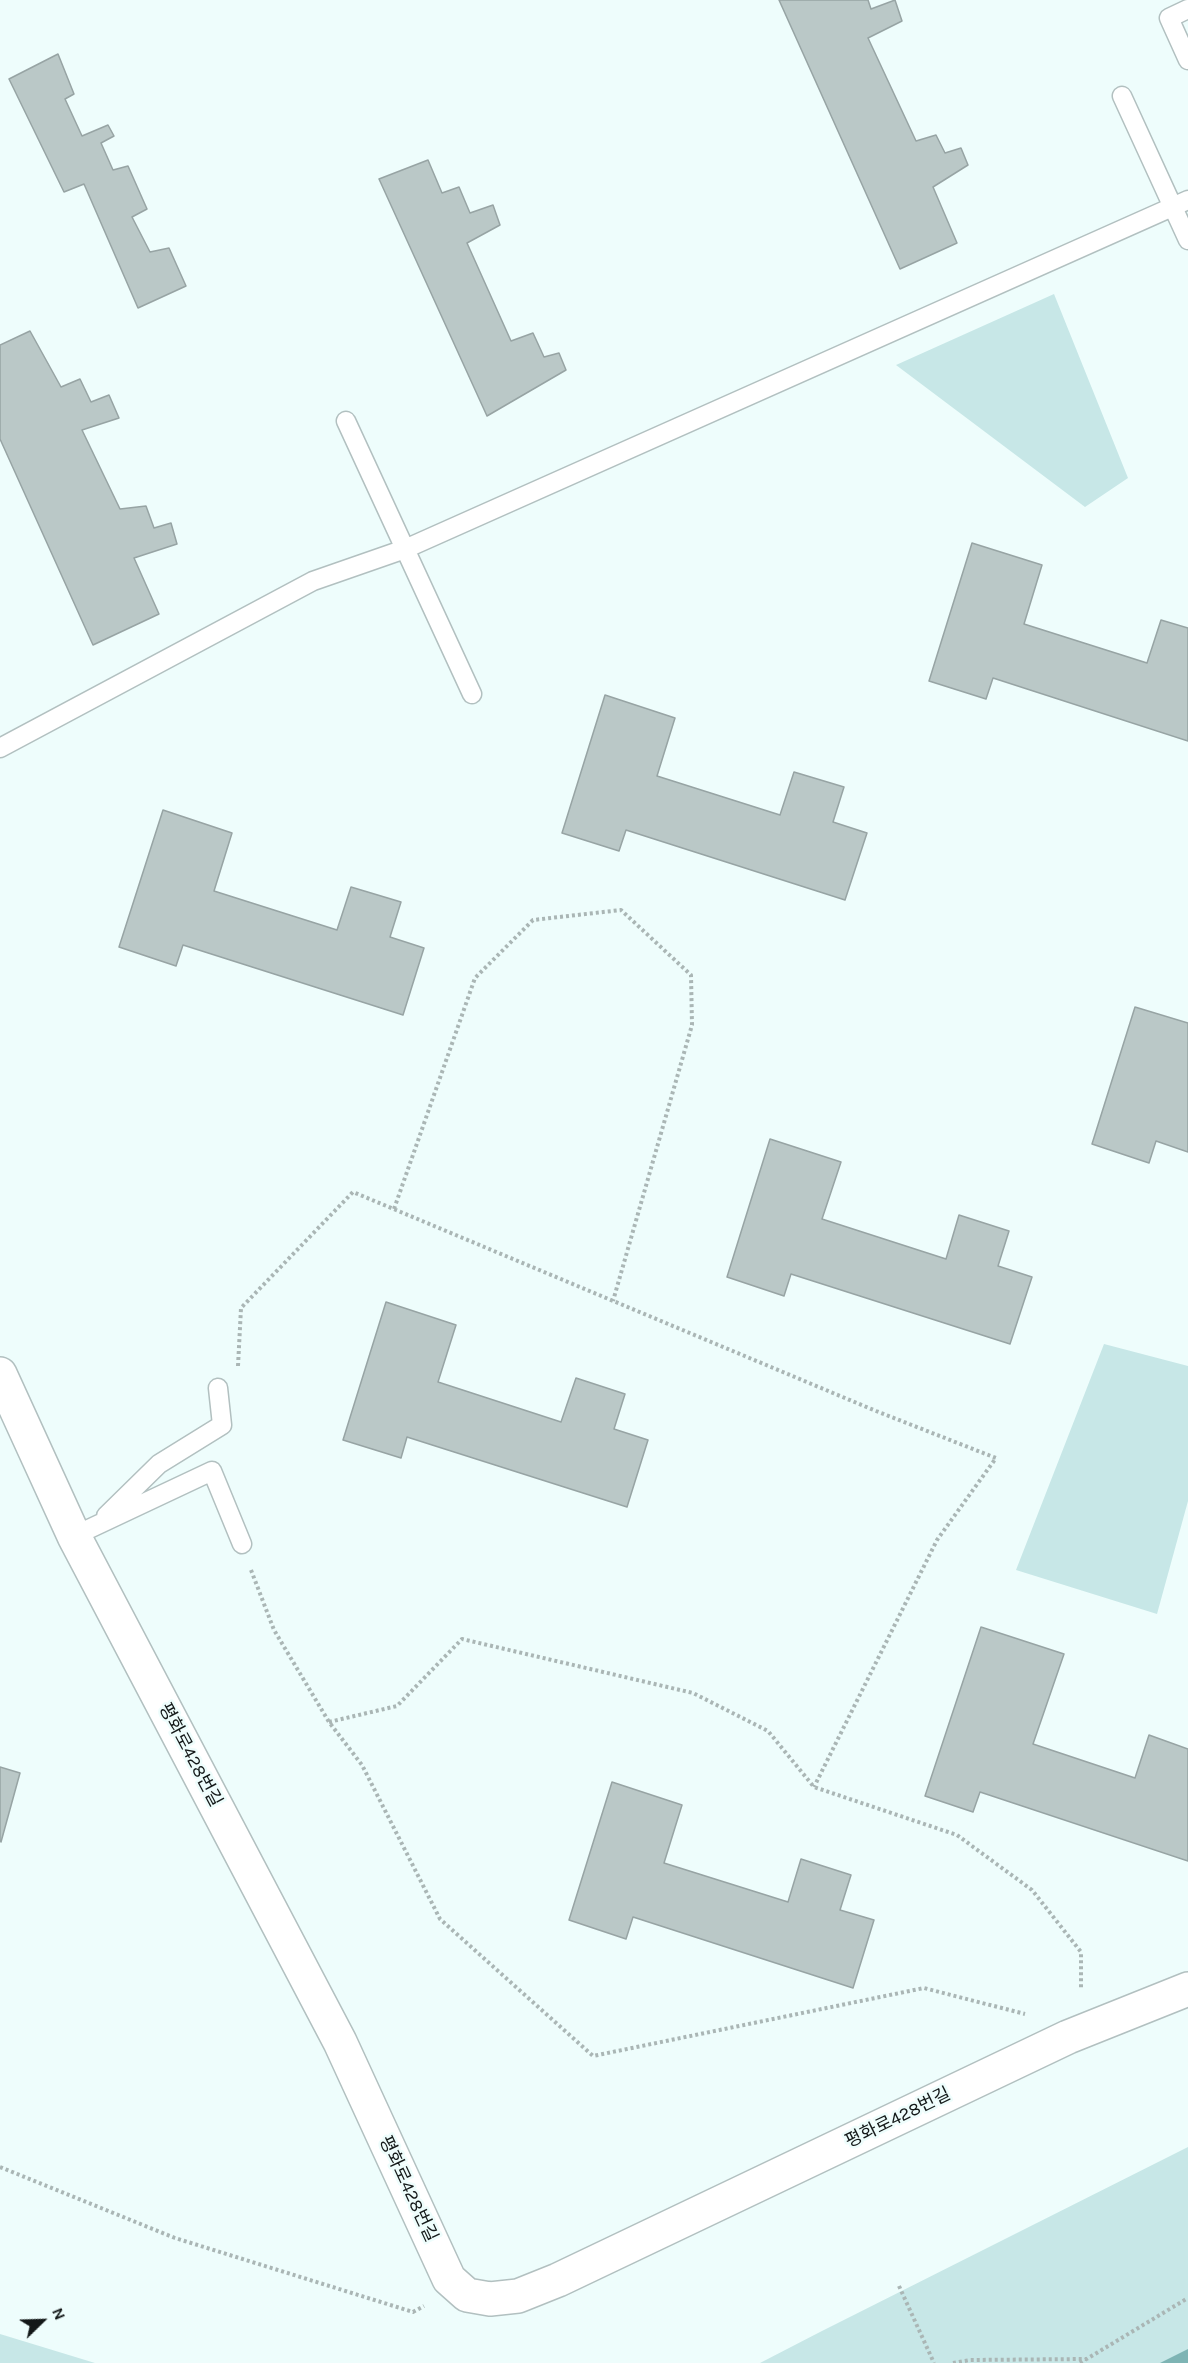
<!DOCTYPE html>
<meta charset="utf-8">
<style>
body{margin:0}
#map{position:relative;width:1188px;height:2363px;overflow:hidden;background:#eefdfc;font-family:Karla,sans-serif}
canvas{display:block}
.north{position:absolute;left:12px;top:2291px;width:60px;height:60px;-webkit-text-stroke:4px #eefdfc;paint-order:stroke;rotate:67deg;font-size:16px;font-weight:700;line-height:24px;text-align:center;color:#131818}
.north::after{content:'';display:block;margin:auto;width:21px;height:27px;background:#131818;clip-path:polygon(50% 0,100% 100%,50% 72%,0 100%)}
</style>
<div id="map">
<canvas width="1188" height="2363"></canvas>
<div class="north">N</div>
</div>
<script>
const context = document.querySelector('canvas').getContext('2d');
context.lineJoin = 'round';
function fillPath(path, color) { context.fillStyle = color; context.fill(path, 'evenodd'); }
const shape = rows => new Path2D(rows.map(r => 'M' + r).join(''));
function strokePath(path, color, width, dash) { context.strokeStyle = color; context.lineWidth = width; context.lineCap = dash ? 'butt' : 'round'; context.setLineDash(dash || []); context.stroke(path); }
function label(font, color, halo, rows, align = 'center') {
  context.font = font + ' Karla,"Noto Sans KR",sans-serif'; context.lineWidth = 5; context.setLineDash([]); context.textBaseline = 'middle'; context.strokeStyle = halo; context.fillStyle = color; for (const [text, x, y, turn = 0] of rows) {
    context.save(); context.translate(x, y); context.rotate((+turn || 0) * Math.PI / 180); context.textAlign = isNaN(turn) ? turn : align; if (halo) context.strokeText(text, 0, 0); context.fillText(text, 0, 0); context.restore();
  }
}
fillPath(shape([
 [1054,294,1128,478,1085,507,896,365],
 [1104,1344,1188,1366,1188,1501,1157,1614,1016,1570],
 [1188,2147,1188,2363,760,2363,820,2332],
 [0,2334,95,2363,0,2363]
]), '#c7e7e7');
fillPath(shape([
 [1188,2349,1188,2363,1160,2363]
]), '#7eb4b4');
const building = shape([
 [779,0,868,0,871,9,895,0,902,21,868,38,916,141,936,135,945,153,961,148,968,165,933,187,957,243,900,269,779,0],
 [58,54,74,94,65,99,82,136,108,125,114,136,101,143,113,170,128,166,147,209,132,217,150,252,169,248,186,286,138,308,84,184,64,192,9,79,58,54],
 [428,160,442,193,459,187,470,213,493,205,500,225,467,243,511,341,533,333,544,357,559,353,566,370,487,416,379,179,428,160],
 [30,331,61,387,80,379,91,402,109,395,119,418,82,430,120,509,146,506,154,528,171,523,177,544,134,558,159,614,93,645,0,439,0,345,30,331],
 [972,543,1042,565,1024,624,1147,663,1161,620,1188,628,1188,741,993,678,986,699,929,681,972,543],
 [605,695,675,718,657,776,780,815,794,772,844,787,833,822,867,833,845,900,626,830,619,851,562,833,605,695],
 [163,810,232,833,214,891,337,930,351,887,401,902,390,937,424,948,403,1015,183,945,176,966,119,947,163,810],
 [1135,1007,1188,1023,1188,1152,1156,1141,1149,1163,1092,1144,1135,1007],
 [770,1139,841,1162,822,1219,946,1259,959,1215,1009,1231,998,1266,1032,1277,1010,1344,791,1274,784,1296,727,1277,770,1139],
 [386,1302,456,1325,438,1382,561,1422,576,1378,625,1394,614,1429,648,1440,627,1507,407,1437,401,1458,343,1440,386,1302],
 [981,1627,1064,1654,1033,1744,1135,1778,1149,1735,1188,1749,1188,1861,980,1792,973,1812,925,1796,981,1627],
 [0,1767,20,1773,1,1842,0,1841,0,1767],
 [612,1782,682,1805,664,1863,788,1902,801,1859,851,1875,840,1910,874,1920,853,1988,633,1917,626,1939,569,1920,612,1782]
]);
fillPath(building, '#bac8c7');
strokePath(building, '#97a4a4', 1.5);
const lane = shape([
 [1188,9,1169,18,1188,60],
 [1122,96,1188,240],
 [346,421,472,694],
 [0,748,313,581,405,549,1188,200],
 [106,1516,159,1464,222,1425,218,1388],
 [74,1536,212,1471,242,1544]
]);
const street = shape([
 [0,1374,74,1536,340,2042,449,2279,467,2295,490,2299,518,2296,558,2280,1068,2037,1188,1989]
]);
strokePath(lane, '#b2c0c0', 21);
strokePath(street, '#b2c0c0', 36);
strokePath(shape([
 [394,1209,475,978,533,920,621,910,691,975,692,1025,613,1301],
 [238,1366,241,1308,353,1192,876,1411,996,1458,937,1540,814,1787],
 [251,1570,274,1630,329,1722,362,1765,440,1919,593,2056,924,1988,1025,2014],
 [329,1722,397,1706,462,1639,693,1693,768,1731,814,1787,957,1835,1032,1890,1081,1952,1081,1990],
 [0,2167,175,2238,413,2312,424,2306],
 [899,2286,934,2363],
 [953,2363,970,2360,1086,2359],
 [1080,2363,1188,2298]
]), '#aab6b5', 4, [3, 3]);
strokePath(lane, '#fff', 18);
strokePath(street, '#fff', 33);
label('18px', '#131818', '#eefdfc', [
 ["평화로428번길",190,1755,62],
 ["평화로428번길",898,2118,-26],
 ["평화로428번길",408,2189,65]
]);
</script>
